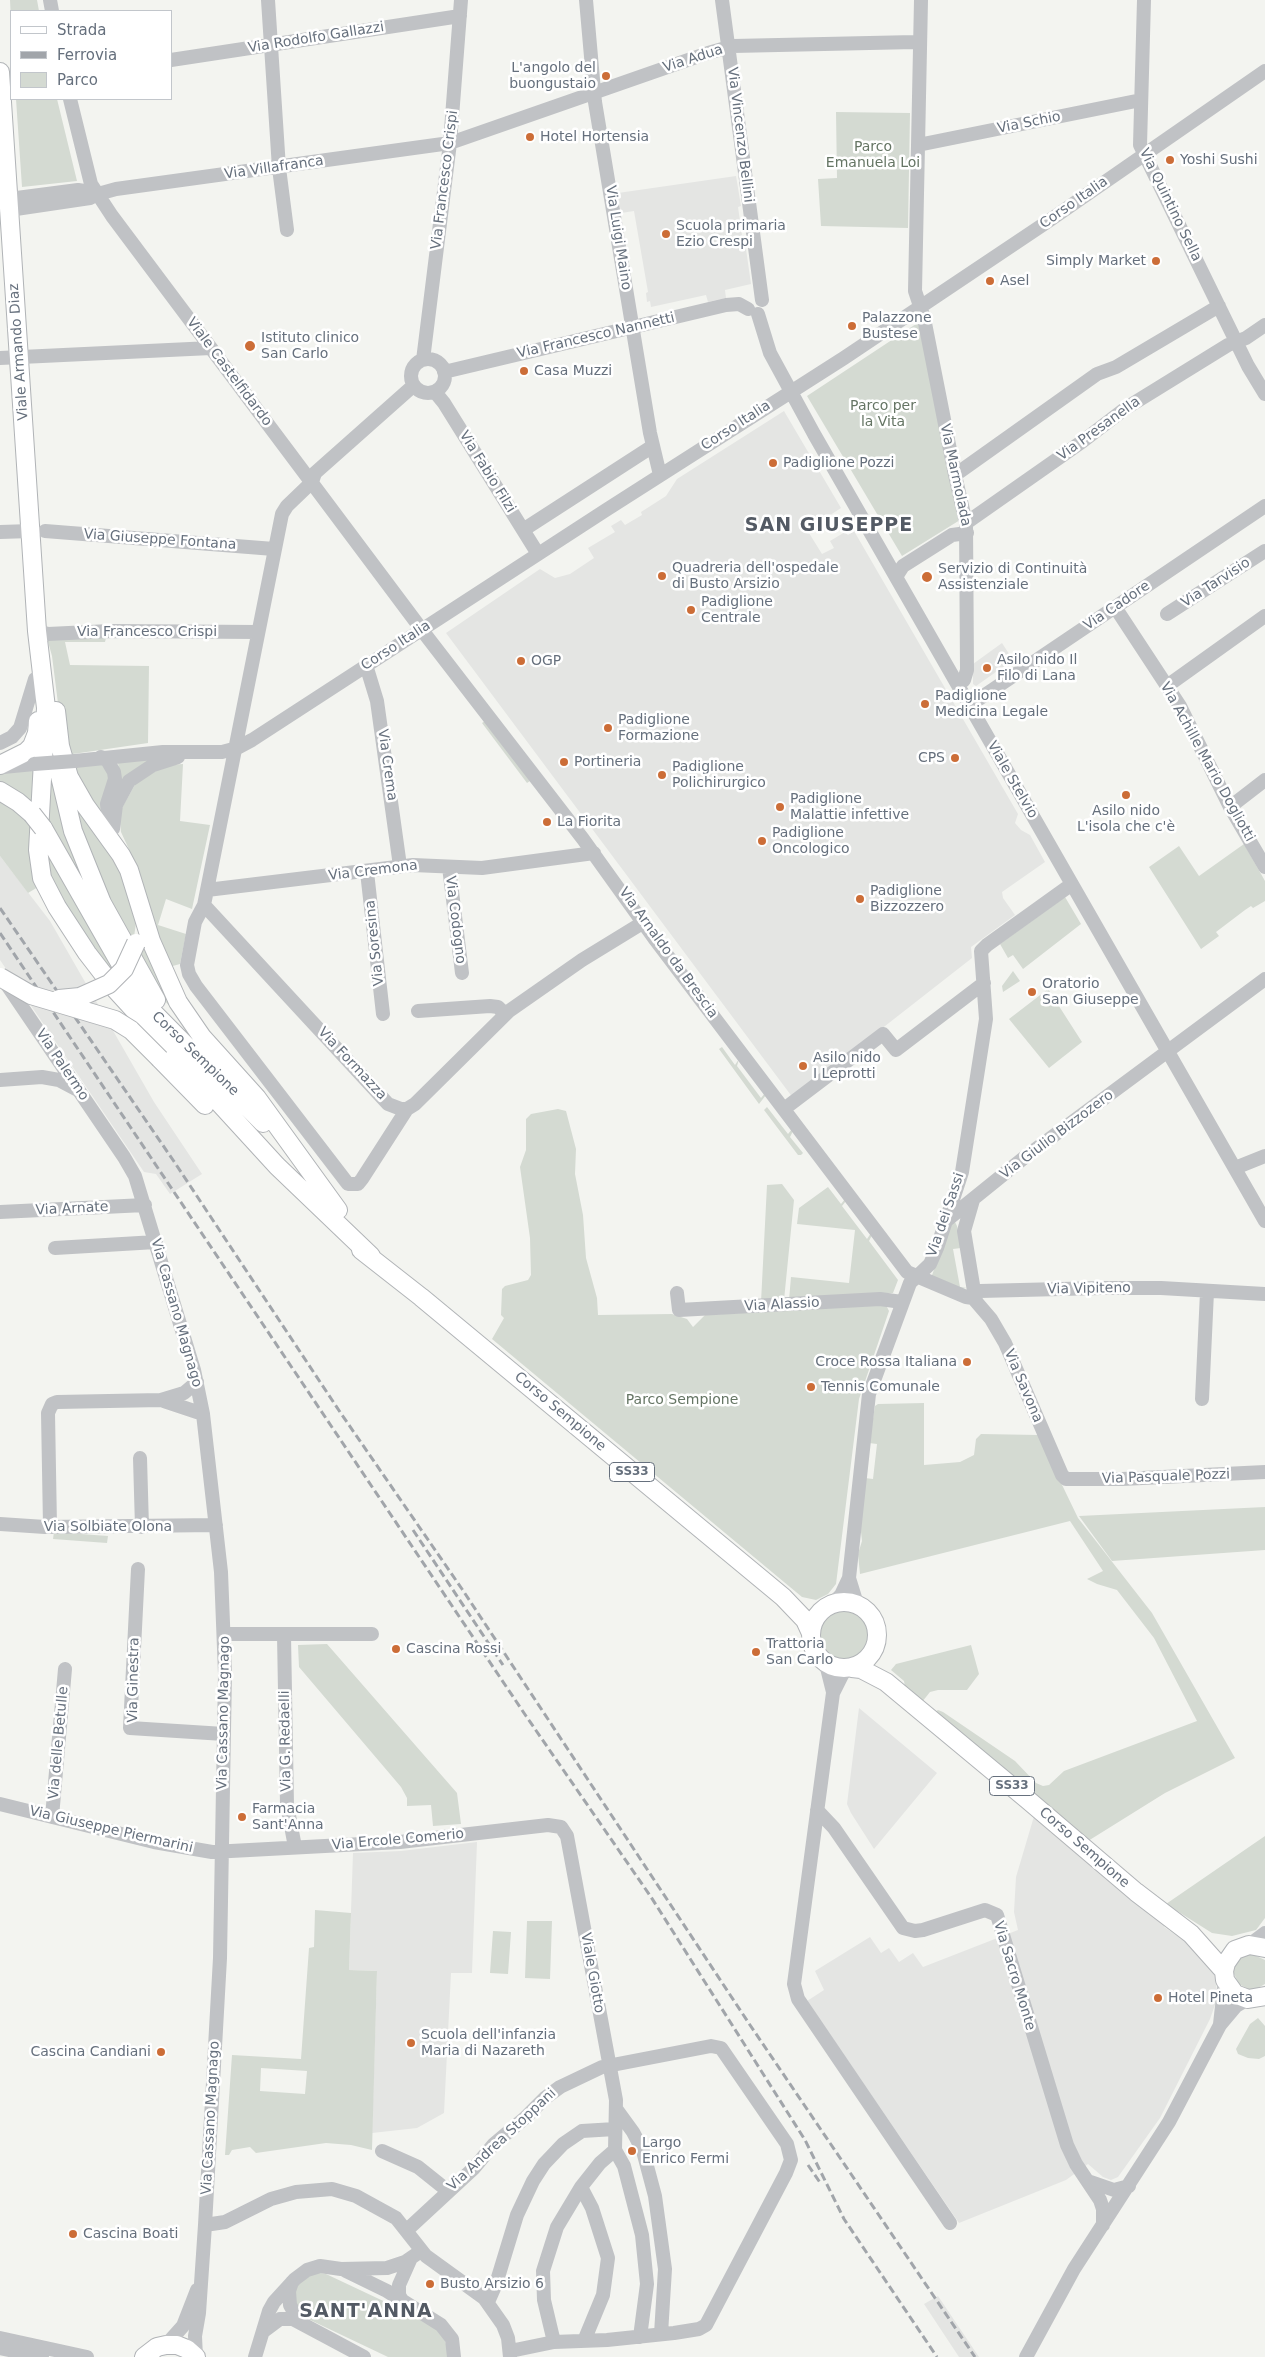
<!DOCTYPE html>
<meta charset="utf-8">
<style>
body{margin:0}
#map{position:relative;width:1265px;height:2357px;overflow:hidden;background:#f3f4f0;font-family:"DejaVu Sans",sans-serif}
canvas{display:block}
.legend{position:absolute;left:10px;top:10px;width:162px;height:90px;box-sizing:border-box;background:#fff;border:1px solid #c2c6cb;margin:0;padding:6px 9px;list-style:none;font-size:15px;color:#66707d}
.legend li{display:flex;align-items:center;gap:10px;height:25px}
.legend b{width:25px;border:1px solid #c2c6cb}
</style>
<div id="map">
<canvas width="1265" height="2357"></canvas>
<ul class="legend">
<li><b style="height:6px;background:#fff"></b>Strada</li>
<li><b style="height:6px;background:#a1a5aa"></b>Ferrovia</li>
<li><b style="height:14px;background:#d4dad2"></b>Parco</li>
</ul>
</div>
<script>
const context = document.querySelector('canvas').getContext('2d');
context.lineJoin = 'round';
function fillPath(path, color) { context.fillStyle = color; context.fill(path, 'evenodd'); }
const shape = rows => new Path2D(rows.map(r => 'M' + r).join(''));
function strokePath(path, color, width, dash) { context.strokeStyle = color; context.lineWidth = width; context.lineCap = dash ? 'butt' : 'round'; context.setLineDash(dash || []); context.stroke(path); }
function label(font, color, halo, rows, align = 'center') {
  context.font = font + ' "DejaVu Sans",sans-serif'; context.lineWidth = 5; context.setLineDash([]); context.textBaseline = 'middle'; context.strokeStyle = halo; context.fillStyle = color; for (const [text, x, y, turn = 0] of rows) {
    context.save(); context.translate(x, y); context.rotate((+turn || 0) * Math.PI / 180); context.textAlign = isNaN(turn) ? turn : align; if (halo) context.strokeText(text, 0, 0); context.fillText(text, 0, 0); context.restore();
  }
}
fillPath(shape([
 [736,176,741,206,738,207,742,235,744,235,751,284,725,290,726,298,708,302,706,295,651,307,650,301,647,302,646,293,648,292,634,211,621,213,618,193],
 [784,411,841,508,818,523,814,519,804,525,822,554,834,548,830,541,845,532,848,535,854,531,1018,814,1015,823,1021,830,1030,835,1045,862,1002,892,1003,898,1015,915,971,947,972,958,793,1098,446,633,540,569,555,578,570,574,594,558,588,548,615,532,611,526,621,520,625,525,642,515,641,512,666,496,677,479],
 [1002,643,1013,660,976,686,973,684,973,664],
 [0,856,50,921,154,1102,202,1174,170,1194,156,1174,144,1172,0,960],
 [859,1708,937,1773,874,1849,851,1813,847,1804],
 [1035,1813,1166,1923,1164,1927,1201,1952,1214,1971,1217,1992,1216,2002,1210,2019,1160,2118,1118,2177,1111,2180,1103,2177,1088,2164,1066,2180,959,2223,807,2001,824,1990,815,1971,870,1937,881,1953,889,1948,899,1962,913,1953,923,1967,1018,1930,1014,1912,1016,1877],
 [477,1842,472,1973,451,1973,444,2113,417,2128,372,2133,377,1971,349,1970,353,1853,401,1851],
 [938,2296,979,2357,959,2357,924,2304]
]), '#e4e5e3');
fillPath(shape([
 [10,0,37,0,39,11,11,11,11,21],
 [16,99,57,99,77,181,22,187],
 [836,112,910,113,908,228,821,226,818,179,837,178],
 [919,322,960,520,902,556,807,396],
 [47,638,106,638,105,642,65,642,70,665,149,666,148,743,66,755,62,735,52,656],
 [485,721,530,781,527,783,482,723],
 [153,757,122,786,118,763],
 [100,763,110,770,105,820,80,786,74,764],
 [183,764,180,821,210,825,192,909,166,899,158,925,186,934,180,964,169,967,161,947,138,869,121,832,119,813,137,781,167,765],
 [38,768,35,805,0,785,0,773],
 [50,769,99,910,46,818],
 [67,782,121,866,136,923,133,944,95,874],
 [0,797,30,822,30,843,38,887,28,893,0,856],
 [1244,844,1265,881,1265,901,1253,908,1251,906,1245,910,1216,932,1219,936,1201,949,1149,867,1179,846,1199,876],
 [45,846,127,984,106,969,51,883],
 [1065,897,1081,924,1023,969,1013,955,1008,958,1000,944],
 [147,937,208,1048,163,999,138,961],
 [1013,971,1020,981,1003,992,1002,986],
 [1048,989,1082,1042,1049,1068,1009,1019],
 [722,1047,735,1065,739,1059,737,1066,761,1098,765,1093,766,1095,759,1104,719,1049],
 [767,1107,788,1134,792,1129,793,1131,790,1137,803,1153,801,1155,798,1155,764,1110],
 [558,1109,566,1111,576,1149,575,1174,583,1215,586,1258,597,1298,598,1315,672,1314,687,1319,693,1327,705,1315,886,1305,889,1311,859,1399,836,1584,828,1594,816,1600,802,1597,492,1339,504,1318,501,1315,502,1289,505,1286,528,1280,531,1275,530,1238,520,1167,526,1150,526,1119,531,1114],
 [782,1184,794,1200,784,1300,761,1302,767,1185],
 [828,1187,841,1204,845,1199,846,1201,842,1206,867,1239,871,1233,872,1235,869,1241,898,1280,893,1293,789,1300,791,1277,849,1283,855,1230,797,1224,799,1208],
 [955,1222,957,1226,961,1248,953,1249,960,1287,967,1288,957,1289,931,1278,950,1225],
 [924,1403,924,1465,960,1462,974,1455,976,1439,981,1434,1038,1435,1078,1518,1152,1613,1235,1758,1165,1793,1088,1841,933,1713,938,1710,943,1712,1015,1761,1036,1783,1043,1786,1049,1785,1064,1771,1197,1721,1154,1638,1117,1590,1097,1584,1087,1579,1103,1571,1070,1521,860,1574,858,1554,862,1541,860,1523,865,1478,873,1479,877,1444,869,1443,875,1406,878,1404],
 [1265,1507,1265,1550,1112,1561,1079,1516],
 [54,1532,108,1536,107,1543,53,1539],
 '815 1635a28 28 0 1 1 56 0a28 28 0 1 1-56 0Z',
 [327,1644,457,1793,461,1824,433,1826,431,1805,407,1806,407,1798,401,1787,299,1667,298,1645],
 [971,1645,979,1674,967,1690,938,1690,930,1692,922,1702,905,1687,904,1681,891,1670,896,1664],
 [1265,1836,1265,1918,1256,1930,1232,1936,1212,1933,1166,1904],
 [315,1910,351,1913,349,1970,377,1971,372,2150,351,2145,326,2143,256,2153,250,2147,232,2150,229,2155,225,2155,232,2055,301,2059,309,1948,314,1947],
 [261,2068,307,2071,305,2094,260,2091],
 [527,1921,552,1921,550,1979,525,1978],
 [493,1931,511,1932,508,1974,490,1973],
 [1252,1954,1265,1960,1265,1984,1256,1989,1250,1990,1239,1984,1234,1974,1234,1968,1241,1958],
 [1258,2018,1265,2026,1265,2056,1259,2059,1248,2058,1238,2054,1236,2049,1250,2024],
 [314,2272,326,2274,430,2323,442,2331,450,2357,388,2357,306,2318,301,2315,292,2298,295,2287]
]), '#d4dad2');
const major = shape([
 [0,72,37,631,46,708,38,850,42,878,57,907,87,953,114,988,277,1166,371,1256],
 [56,711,60,746,69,777,85,805,121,855,129,870,151,941,178,1002,202,1037,257,1098,338,1210],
 [0,765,26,752,32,746,37,733,38,721],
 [59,772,73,831,102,903,156,1000],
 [0,791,18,802,32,814],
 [43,828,141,1000,263,1123],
 [160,1059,205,1105],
 [361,1250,421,1297,783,1597,805,1620,810,1631],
 '811 1635a33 33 0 1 1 66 0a33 33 0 1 1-66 0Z',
 [852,1668,861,1669,886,1682,1028,1800,1136,1892,1191,1934,1224,1971],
 [1265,1948,1249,1945,1235,1950,1226,1963,1224,1971,1225,1980,1235,1994,1248,1999,1265,1996],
 [144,2357,157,2347,166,2345,177,2345,187,2349,196,2357]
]);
strokePath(major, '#b1b4b7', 20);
strokePath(shape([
 [50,0,52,11],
 [268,0,279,168,287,230],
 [586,0,595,102,650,433,660,475],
 [722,0,762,300],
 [921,0,915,291,924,318,955,475,966,523,967,670,964,680,958,685],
 [1144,0,1140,145,1248,366,1265,394],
 [171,60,460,16],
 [70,99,91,184,112,216,428,638,583,839,654,938,907,1272,966,1297,973,1298],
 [918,145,1141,100],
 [0,205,9,199,78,190,97,193],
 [9,210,90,198,98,194,116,189,450,143,708,53,733,46,915,42,920,40],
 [758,314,770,353,814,434,1265,1221],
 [0,358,211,348],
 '411 376a17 17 0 1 1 34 0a17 17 0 1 1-34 0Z',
 [423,360,450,143,461,0],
 [444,372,726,305,739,304,748,309],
 [435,392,444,403,538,554],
 [955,475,1097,374,1116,367,1219,306],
 [966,523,1083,441,1126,408,1228,345,1246,338,1265,325],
 [523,530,653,446],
 [45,531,274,549],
 [0,532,31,531],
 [896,577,903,566,952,535,967,533],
 [1115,607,1180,706,1230,807,1265,867],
 [1167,614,1265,551],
 [37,631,48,634,110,631,257,632],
 [366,665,377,701,400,866],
 [1167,686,1265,616],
 [970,705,1265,506],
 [0,743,12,737,20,728,35,679],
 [101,757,107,760,114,772,115,779,107,804,109,819],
 [75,761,163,752,222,752,237,748,252,740,606,510,844,358,1050,220,1265,71],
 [3,767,34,764],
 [1230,807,1265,780],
 [113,829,116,805,129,781,153,765,178,757],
 [449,867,462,973],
 [367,872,383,1014],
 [207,890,413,865,482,868,594,853],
 [204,905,388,1104,401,1109,407,1109,415,1104,509,1011,582,960,644,922],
 [5,982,124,1157,135,1176,194,1370,203,1414,221,1572,225,1674,220,1958,205,2225,199,2313,195,2336,196,2357],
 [418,1011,490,1006,498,1007,505,1014],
 [0,1080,42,1077,59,1080,76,1089],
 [407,1109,362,1179,358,1184,348,1184,196,986,189,974,187,965,195,922,204,905,207,890,282,514,287,506,312,482,315,473,413,386],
 [784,1109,883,1034,896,1050,984,983],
 [1235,1168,1265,1156],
 [0,1212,145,1205],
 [947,1220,1025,1157,1265,979],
 [55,1248,156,1242],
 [677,1293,679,1310,880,1299,902,1302],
 [973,1298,991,1319,1005,1343,1062,1475,1066,1479,1122,1479,1265,1472],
 [973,1298,980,1291,1101,1288,1161,1288,1265,1294],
 [973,1298,974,1291,964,1231,973,1200],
 [1202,1399,1207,1292],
 [164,1401,203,1414],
 [140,1458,142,1527],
 [0,1524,45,1527,216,1525],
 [50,1526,48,1413,52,1404,57,1402,161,1400,184,1393,197,1382],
 [138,1569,130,1728,224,1734],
 [849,1578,857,1604],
 [833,1603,841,1595,849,1578,869,1394,910,1283,930,1264,937,1248,962,1172,986,1019,981,951,987,945,1072,884],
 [225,1634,372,1634],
 [284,1635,287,1805,295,1847],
 [826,1664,833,1692],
 [848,1668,842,1675,833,1693,794,1984,798,1999,950,2223],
 [0,1804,154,1842,212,1852,400,1842,548,1825,561,1827,567,1836,616,2100,615,2150,624,2166,642,2235,647,2284,640,2337],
 [817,1810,834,1828,903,1928,915,1931,923,1930,985,1910,997,1915,1067,2145,1076,2164,1100,2200,1103,2209,1103,2225],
 [52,1817,65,1669],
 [1249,1945,1265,1933],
 [1220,2024,1225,1980],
 [617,2110,633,2132,643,2151,655,2196,665,2269,661,2334],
 [382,2151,418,2167,448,2191],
 [1088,2181,1114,2190,1129,2186],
 [581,2187,600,2163,615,2150],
 [205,2225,225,2222,271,2199,296,2192,332,2189,356,2196,396,2218,426,2256,484,2298,503,2325,508,2338,510,2357],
 [407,2230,474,2168,494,2144,526,2117,545,2098,560,2087,602,2067,711,2046,721,2048,787,2144,791,2160,786,2173,706,2325,699,2329,674,2333,607,2340,554,2342,510,2351],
 [346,2271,387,2291,441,2325,452,2339,454,2357],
 [292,2282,289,2291,290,2305,299,2321],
 [402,2300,399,2295,399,2285,411,2258],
 [488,2302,496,2284,517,2215,533,2181,544,2164,563,2144,582,2131,615,2129],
 [264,2331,280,2319,293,2319,364,2357],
 [0,2338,87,2357],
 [554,2342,544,2300,543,2271,557,2227,581,2187,592,2208,608,2258,603,2295,584,2341],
 [166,2345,183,2326,197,2290],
 [0,2348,42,2357],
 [255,2357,269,2311,274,2302,295,2279,307,2270,320,2266,341,2269,387,2268,405,2262,421,2251],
 [1026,2357,1074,2269,1169,2122,1220,2025,1236,2006,1248,1999]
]), '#c0c2c5', 14);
strokePath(major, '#fff', 18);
strokePath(shape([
 [0,908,173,1160,340,1412,462,1589,750,2025,975,2357],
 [0,933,526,1716,651,1897,805,2140,844,2219,937,2357],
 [413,1530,503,1665],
 [808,2165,821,2184]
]), '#a1a5aa', 3, [8, 4]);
const majorBridge = shape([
 [32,814,43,828],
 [0,977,31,995,115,1020,131,1030,160,1059],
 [59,999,80,997,109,984,124,969,136,943]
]);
strokePath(majorBridge, '#b1b4b7', 20, []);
strokePath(shape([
 [34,764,75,761]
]), '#c0c2c5', 14);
strokePath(majorBridge, '#fff', 18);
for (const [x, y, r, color] of [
 [606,76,5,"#cc6d37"],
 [530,137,5,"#cc6d37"],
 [1170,160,5,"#cc6d37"],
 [666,234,5,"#cc6d37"],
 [1156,261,5,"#cc6d37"],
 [990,281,5,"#cc6d37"],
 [852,326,5,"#cc6d37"],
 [250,346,6,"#cc6d37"],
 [524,371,5,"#cc6d37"],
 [773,463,5,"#cc6d37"],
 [662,576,5,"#cc6d37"],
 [927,577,6,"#cc6d37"],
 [691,610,5,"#cc6d37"],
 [521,661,5,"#cc6d37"],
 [987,668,5,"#cc6d37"],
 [925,704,5,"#cc6d37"],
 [608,728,5,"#cc6d37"],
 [955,758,5,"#cc6d37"],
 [564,762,5,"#cc6d37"],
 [662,775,5,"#cc6d37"],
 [1126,795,5,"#cc6d37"],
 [780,807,5,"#cc6d37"],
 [547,822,5,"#cc6d37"],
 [762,841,5,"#cc6d37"],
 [860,899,5,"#cc6d37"],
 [1032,992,5,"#cc6d37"],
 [803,1066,5,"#cc6d37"],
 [967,1362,5,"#cc6d37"],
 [811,1387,5,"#cc6d37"],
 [396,1649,5,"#cc6d37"],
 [756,1652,5,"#cc6d37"],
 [242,1817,5,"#cc6d37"],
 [1158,1998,5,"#cc6d37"],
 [411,2043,5,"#cc6d37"],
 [161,2052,5,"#cc6d37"],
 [632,2151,5,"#cc6d37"],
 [73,2234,5,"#cc6d37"],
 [430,2284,5,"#cc6d37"]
]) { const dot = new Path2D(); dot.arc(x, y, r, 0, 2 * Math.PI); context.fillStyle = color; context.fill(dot); strokePath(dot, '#fff', 2); }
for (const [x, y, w] of [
 [632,1472,45],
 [1012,1786,45]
]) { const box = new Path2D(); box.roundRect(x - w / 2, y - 9.5, w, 19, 4); context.fillStyle = '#fff'; context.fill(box); strokePath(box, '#66707d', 1); }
label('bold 12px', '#66707d', null, [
 ["SS33",632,1472],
 ["SS33",1012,1786]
]);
label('14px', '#66707d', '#fff', [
 ["Via Rodolfo Gallazzi",316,38,-9],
 ["Via Adua",693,59,-18],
 ["Via Schio",1029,123,-11],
 ["Via Vincenzo Bellini",740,135,83],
 ["Via Villafranca",274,168,-8],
 ["Via Francesco Crispi",445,180,-83],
 ["Corso Italia",1074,203,-35],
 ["Via Quintino Sella",1170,205,64],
 ["Via Luigi Maino",618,238,81],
 ["Via Francesco Nannetti",596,336,-13],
 ["Viale Armando Diaz",19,352,-94],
 ["Viale Castelfidardo",229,372,53],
 ["Corso Italia",736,426,-33],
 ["Via Presanella",1099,429,-36],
 ["Via Fabio Filzi",487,472,58],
 ["Via Marmolada",955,475,78],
 ["Via Giuseppe Fontana",160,540,4],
 ["Via Tarvisio",1216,583,-33],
 ["Via Cadore",1117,606,-34],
 ["Via Francesco Crispi",147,632],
 ["Corso Italia",396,646,-33],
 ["Via Achille Mario Dogliotti",1207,762,61],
 ["Via Crema",387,765,82],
 ["Viale Stelvio",1012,780,60],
 ["Via Cremona",373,871,-7],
 ["Via Codogno",455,920,83],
 ["Via Soresina",375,943,-96],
 ["Via Arnaldo da Brescia",668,953,54],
 ["Corso Sempione",195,1054,44],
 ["Via Formazza",352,1064,47],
 ["Via Palermo",62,1065,56],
 ["Via Giulio Bizzozero",1057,1135,-37],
 ["Via Arnate",72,1209,-3],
 ["Via dei Sassi",946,1215,-71],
 ["Via Vipiteno",1089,1289,-1],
 ["Via Alassio",782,1305,-3],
 ["Via Cassano Magnago",176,1313,74],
 ["Via Savona",1023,1386,67],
 ["Corso Sempione",560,1412,40],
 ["Via Pasquale Pozzi",1166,1477,-2],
 ["Via Solbiate Olona",108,1527],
 ["Via Ginestra",134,1680,-89],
 ["Via Cassano Magnago",224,1713,-89],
 ["Via G. Redaelli",286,1741,-91],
 ["Via delle Betulle",59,1743,-85],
 ["Via Giuseppe Piermarini",111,1830,13],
 ["Via Ercole Comerio",398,1840,-5],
 ["Corso Sempione",1084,1848,41],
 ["Viale Giotto",592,1973,80],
 ["Via Sacro Monte",1014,1976,73],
 ["Via Cassano Magnago",211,2118,-87],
 ["Via Andrea Stoppani",502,2140,-43]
]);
label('14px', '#66707d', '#fff', [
 ["L'angolo del",596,68,"right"],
 ["buongustaio",596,84,"right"],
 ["Hotel Hortensia",540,137],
 ["Yoshi Sushi",1180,160],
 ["Scuola primaria",676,226],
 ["Ezio Crespi",676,242],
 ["Simply Market",1146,261,"right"],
 ["Asel",1000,281],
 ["Palazzone",862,318],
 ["Bustese",862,334],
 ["Istituto clinico",261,338],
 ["San Carlo",261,354],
 ["Casa Muzzi",534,371],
 ["Padiglione Pozzi",783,463],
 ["Quadreria dell'ospedale",672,568],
 ["di Busto Arsizio",672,584],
 ["Servizio di Continuità",938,569],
 ["Assistenziale",938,585],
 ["Padiglione",701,602],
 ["Centrale",701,618],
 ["Asilo nido Il",997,660],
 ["Filo di Lana",997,676],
 ["OGP",531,661],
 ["Padiglione",935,696],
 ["Medicina Legale",935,712],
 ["Padiglione",618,720],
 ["Formazione",618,736],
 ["CPS",945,758,"right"],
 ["Portineria",574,762],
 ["Padiglione",672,767],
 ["Polichirurgico",672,783],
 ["Padiglione",790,799],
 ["Malattie infettive",790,815],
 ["Asilo nido",1126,811,"center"],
 ["L'isola che c'è",1126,827,"center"],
 ["La Fiorita",557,822],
 ["Padiglione",772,833],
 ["Oncologico",772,849],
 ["Padiglione",870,891],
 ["Bizzozzero",870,907],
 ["Oratorio",1042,984],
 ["San Giuseppe",1042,1000],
 ["Asilo nido",813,1058],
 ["I Leprotti",813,1074],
 ["Croce Rossa Italiana",957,1362,"right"],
 ["Tennis Comunale",821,1387],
 ["Trattoria",766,1644],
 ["San Carlo",766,1660],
 ["Cascina Rossi",406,1649],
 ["Farmacia",252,1809],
 ["Sant'Anna",252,1825],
 ["Hotel Pineta",1168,1998],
 ["Scuola dell'infanzia",421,2035],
 ["Maria di Nazareth",421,2051],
 ["Cascina Candiani",151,2052,"right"],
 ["Largo",642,2143],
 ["Enrico Fermi",642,2159],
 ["Cascina Boati",83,2234],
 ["Busto Arsizio 6",440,2284]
], 'left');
label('14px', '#657564', '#fff', [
 ["Parco",873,147],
 ["Emanuela Loi",873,163],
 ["Parco per",883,406],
 ["la Vita",883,422],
 ["Parco Sempione",682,1400]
]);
context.letterSpacing = '1px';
label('bold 19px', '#535a64', '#fff', [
 ["SAN GIUSEPPE",829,526],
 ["SANT'ANNA",366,2312]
]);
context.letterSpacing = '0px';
</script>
